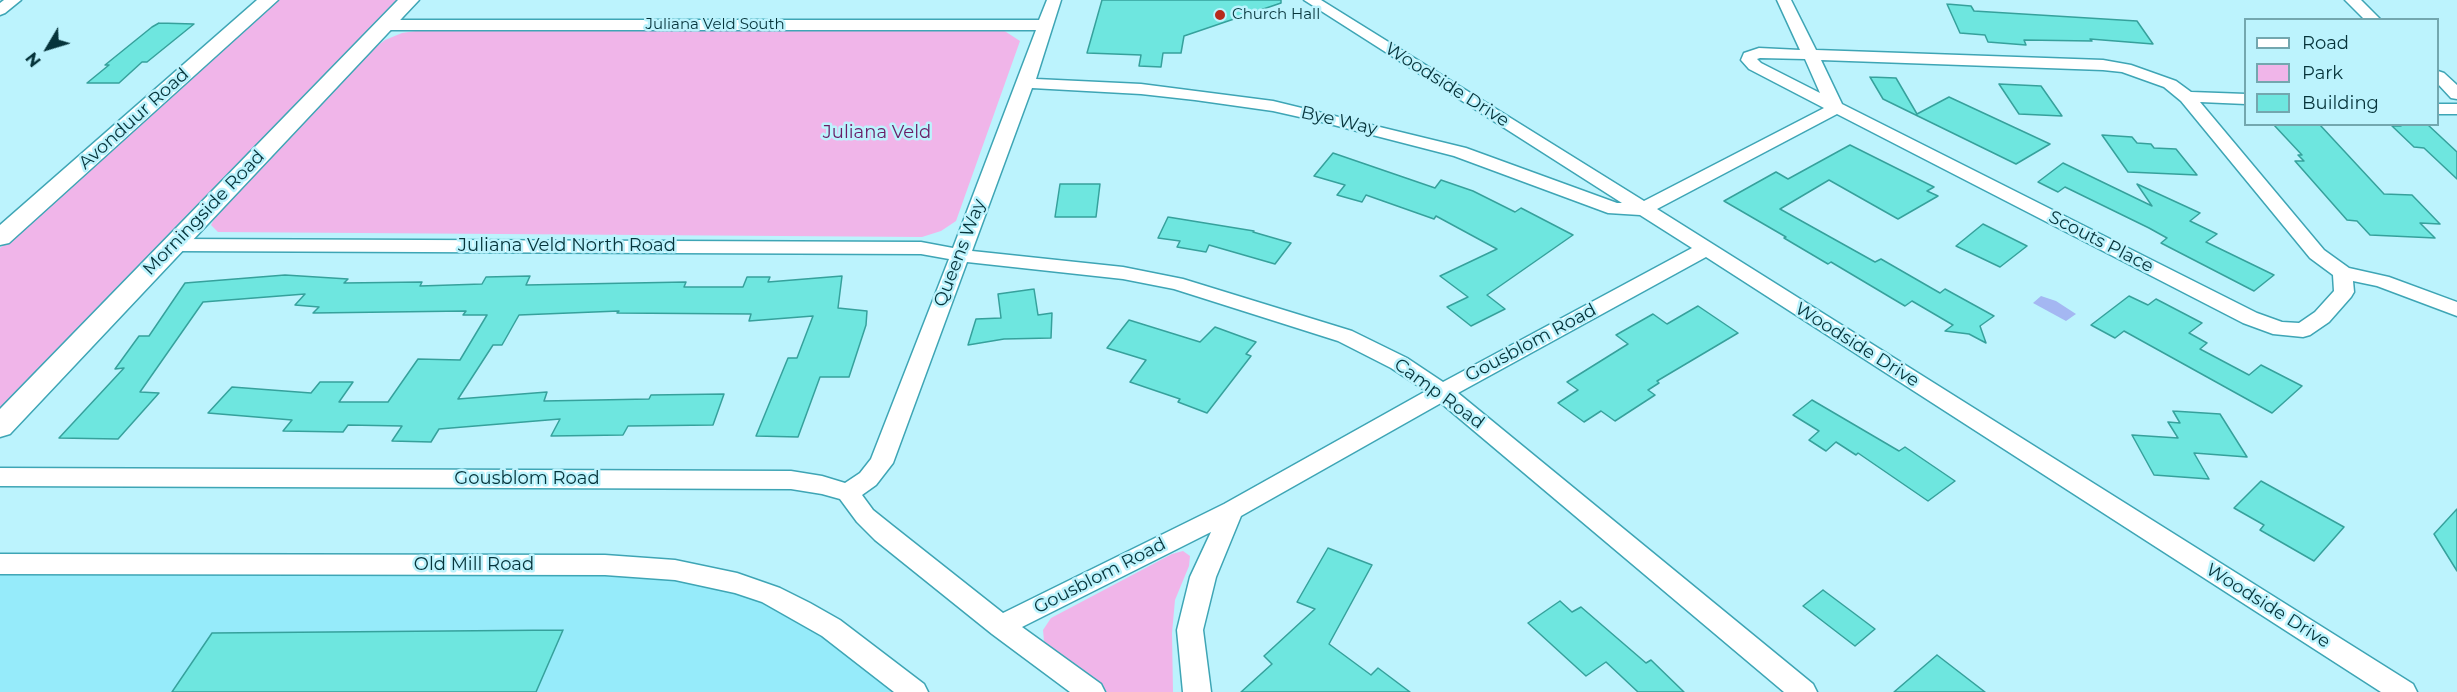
<!DOCTYPE html>
<style>
body{margin:0}
#map{position:relative;width:2457px;height:692px;overflow:hidden;background:#bcf3fd;font-family:Montserrat,sans-serif}
canvas{display:block}
.legend{position:absolute;left:2244px;top:18px;width:195px;height:108px;box-sizing:border-box;background:#bcf3fd;border:2px solid #73a7af;margin:0;padding:8px 10px;list-style:none;font-size:18px;color:#06343b}
.legend li{display:flex;align-items:center;gap:12px;height:30px}
.legend b{width:30px;border:2px solid #73a7af}
.north{position:absolute;left:18px;top:18px;width:60px;height:60px;-webkit-text-stroke:4px #bcf3fd;paint-order:stroke;rotate:232deg;font-size:16px;font-weight:700;line-height:24px;text-align:center;color:#06343b}
.north::after{content:'';display:block;margin:auto;width:21px;height:27px;background:#06343b;clip-path:polygon(50% 0,100% 100%,50% 72%,0 100%)}
</style>
<div id="map">
<canvas width="2457" height="692"></canvas>
<ul class="legend">
<li><b style="height:8px;background:#fff"></b>Road</li>
<li><b style="height:16px;background:#f0b5e9"></b>Park</li>
<li><b style="height:16px;background:#6ee6df"></b>Building</li>
</ul>
<div class="north">N</div>
</div>
<script>
const context = document.querySelector('canvas').getContext('2d');
context.lineJoin = 'round';
function fillPath(path, color) { context.fillStyle = color; context.fill(path, 'evenodd'); }
const shape = rows => new Path2D(rows.map(r => 'M' + r).join(''));
function strokePath(path, color, width, dash) { context.strokeStyle = color; context.lineWidth = width; context.lineCap = dash ? 'butt' : 'round'; context.setLineDash(dash || []); context.stroke(path); }
function label(font, color, halo, rows, align = 'center') {
  context.font = font + ' Montserrat,sans-serif'; context.lineWidth = 5; context.setLineDash([]); context.textBaseline = 'middle'; context.strokeStyle = halo; context.fillStyle = color; for (const [text, x, y, turn = 0] of rows) {
    context.save(); context.translate(x, y); context.rotate((+turn || 0) * Math.PI / 180); context.textAlign = isNaN(turn) ? turn : align; if (halo) context.strokeText(text, 0, 0); context.fillText(text, 0, 0); context.restore();
  }
}
fillPath(shape([
 [0,564,605,565,737,583,914,692,0,692]
]), '#96ebfa');
fillPath(shape([
 [277,0,400,0,0,409,0,248],
 [1000,28,1020,41,956,221,941,231,922,237,218,232,211,225,217,213,373,49,385,40,402,33,422,30],
 [1183,551,1190,556,1189,566,1175,600,1172,633,1173,692,1107,692,1050,651,1044,641,1043,630,1051,618,1172,554]
]), '#f0b5e9');
fillPath(shape([
 [2041,296,2056,301,2076,314,2066,321,2033,303]
]), '#a4b7f2');
const building = shape([
 [1102,0,1281,0,1281,3,1184,36,1181,53,1163,53,1161,67,1139,66,1141,55,1087,53,1102,0],
 [1947,4,1971,6,1974,11,2137,21,2153,44,2090,39,2092,41,2024,40,2026,45,1988,42,1985,35,1960,33,1947,4],
 [159,23,194,24,147,62,142,62,119,83,87,83,109,65,105,65,152,27,159,23],
 [1870,77,1896,78,1917,114,1949,97,2050,144,2016,164,1883,99,1870,77],
 [1999,84,2041,86,2062,116,2019,114,1999,84],
 [2273,124,2320,125,2384,194,2412,195,2440,224,2420,223,2435,238,2370,235,2357,221,2347,220,2295,161,2304,161,2298,155,2302,155,2273,124],
 [2399,124,2427,124,2457,152,2457,179,2424,148,2414,147,2392,126,2401,126,2399,124],
 [2102,135,2132,137,2137,143,2151,144,2154,148,2176,149,2197,175,2128,172,2102,135],
 [1850,145,1934,187,1927,191,1938,196,1898,219,1829,180,1780,209,1875,262,1881,259,1940,293,1945,289,1994,316,1980,326,1986,343,1969,334,1945,331,1953,325,1912,301,1905,306,1831,262,1828,264,1784,238,1786,237,1724,201,1776,172,1788,179,1850,145],
 [1333,153,1435,188,1441,180,1473,191,1515,212,1521,208,1573,235,1487,295,1505,309,1471,326,1447,307,1468,297,1440,276,1497,249,1436,216,1434,219,1366,195,1362,202,1337,195,1345,185,1314,176,1333,153],
 [2063,163,2152,206,2137,184,2200,213,2190,221,2217,234,2206,242,2274,275,2254,291,2161,243,2167,238,2149,228,2065,187,2058,192,2038,182,2063,163],
 [1060,184,1100,184,1096,217,1055,217,1060,184],
 [1168,217,1254,231,1253,232,1291,243,1275,264,1209,245,1206,252,1177,247,1180,241,1158,238,1168,217],
 [1983,224,2027,246,2000,267,1956,246,1983,224],
 [285,275,348,279,344,283,422,282,420,286,482,284,486,277,530,276,526,285,686,282,684,287,743,287,747,277,770,277,768,282,842,276,838,308,867,311,866,325,849,377,820,377,798,437,756,436,788,358,797,358,813,316,749,321,751,314,617,313,619,311,519,315,502,345,493,345,458,399,547,392,544,401,649,399,651,395,724,394,713,425,628,426,623,435,551,436,560,419,439,429,431,442,392,441,402,426,348,425,343,432,283,431,292,420,208,413,232,387,311,393,320,382,353,382,339,402,388,402,418,359,460,360,487,315,463,315,466,311,313,313,319,307,295,305,305,294,203,302,140,392,159,393,118,439,59,438,124,368,115,369,139,336,149,336,185,283,285,275],
 [1034,289,1038,315,1052,313,1051,338,1004,339,968,345,976,319,1001,318,998,294,1034,289],
 [2129,296,2148,305,2156,299,2202,323,2189,333,2207,343,2200,349,2249,375,2261,365,2302,386,2272,413,2124,331,2115,338,2091,325,2129,296],
 [1698,306,1738,333,1657,381,1659,383,1648,390,1655,395,1615,421,1601,411,1584,422,1558,403,1578,390,1567,382,1628,344,1616,335,1653,314,1667,324,1698,306],
 [1129,320,1200,342,1215,327,1256,342,1246,354,1251,356,1207,413,1178,402,1180,399,1130,382,1146,360,1107,348,1129,320],
 [1812,400,1899,451,1905,447,1955,481,1928,501,1858,453,1856,455,1836,442,1826,451,1809,440,1819,431,1793,415,1812,400],
 [2173,411,2220,414,2247,457,2194,453,2209,479,2154,475,2132,435,2178,438,2168,422,2180,423,2173,411],
 [2261,481,2344,527,2314,561,2260,530,2264,525,2234,508,2261,481],
 [2457,509,2457,571,2434,534,2457,509],
 [1328,548,1372,565,1329,644,1371,675,1378,668,1410,692,1241,692,1272,664,1264,656,1315,609,1297,602,1328,548],
 [1823,590,1875,629,1855,646,1803,606,1823,590],
 [1560,601,1572,612,1581,607,1646,663,1651,660,1684,692,1638,692,1606,662,1586,676,1528,623,1560,601],
 [563,630,536,692,172,692,212,633,563,630],
 [1937,655,1985,692,1894,692,1937,655]
]);
fillPath(building, '#6ee6df');
strokePath(building, '#36a19c', 1.5);
const minor = shape([
 [4,0,21,0,5,13,0,15,0,3,4,0],
 [1047,0,1061,0,1036,79,1141,84,1273,101,1466,148,1617,203,1622,203,1304,0,1321,0,1644,201,1824,108,1749,69,1741,60,1744,53,1759,48,1800,50,1777,0,1791,0,1816,50,2103,60,2131,65,2176,81,2191,92,2246,94,2246,104,2200,102,2324,250,2349,268,2389,277,2457,302,2457,316,2377,286,2353,281,2354,292,2351,297,2329,322,2310,335,2303,337,2273,334,2243,323,1837,114,1657,209,2413,684,2417,692,2381,692,1706,257,1458,393,1813,684,1817,692,1784,692,1441,403,1241,516,1216,577,1203,630,1211,692,1183,692,1177,630,1190,577,1211,532,1022,627,1101,684,1105,692,1070,692,992,634,875,540,857,522,840,499,822,494,791,489,0,486,0,468,791,471,822,476,845,483,860,473,871,459,949,259,921,254,174,251,167,249,164,245,167,241,174,239,921,242,953,248,1036,30,386,30,378,25,386,20,1039,20,1047,0],
 [1760,58,1805,59,1820,93,1761,63,1757,59,1760,58],
 [1821,60,2103,70,2122,72,2164,87,2181,101,2310,258,2333,275,2334,291,2315,312,2299,323,2282,322,2257,313,1842,104,1821,60],
 [1032,88,1141,94,1195,100,1273,111,1322,122,1454,156,1608,213,1640,215,1692,248,1443,382,1407,358,1352,331,1183,279,1123,267,972,251,1032,88],
 [967,262,1123,279,1174,289,1338,341,1391,368,1426,391,1224,504,1003,613,893,526,873,510,862,495,876,485,893,463,967,262],
 [2345,0,2361,0,2381,20,2365,20,2345,0],
 [2438,71,2444,73,2457,85,2457,99,2451,98,2438,84,2438,71],
 [2438,104,2457,104,2457,114,2438,114,2438,104],
 [0,554,605,555,675,560,737,573,780,588,810,603,840,620,924,684,928,692,894,692,822,636,762,602,735,593,675,580,605,575,0,574,0,554]
]);
const tertiary = shape([
 [257,0,278,0,9,243,0,245,0,225,257,0],
 [398,0,419,0,10,434,0,437,0,409,398,0]
]);
strokePath(minor, '#3ea5b5', 3);
strokePath(tertiary, '#3ea5b5', 3);
fillPath(minor, '#fff');
fillPath(tertiary, '#fff');
for (const [x, y, r, color] of [
 [1220,15,6,"#b72a1b"]
]) { const dot = new Path2D(); dot.arc(x, y, r, 0, 2 * Math.PI); context.fillStyle = color; context.fill(dot); strokePath(dot, '#bcf3fd', 2); }
label('15px', '#06343b', '#bcf3fd', [
 ["Church Hall",1232,15]
], 'left');
label('15px', '#06343b', '#bcf3fd', [
 ["Juliana Veld South",715,25]
]);
label('18px', '#06343b', '#bcf3fd', [
 ["Woodside Drive",1447,85,32],
 ["Avonduur Road",134,119,-42],
 ["Bye Way",1339,121,13],
 ["Morningside Road",204,213,-46],
 ["Scouts Place",2101,242,27],
 ["Juliana Veld North Road",567,246],
 ["Queens Way",960,253,-69],
 ["Gousblom Road",1531,343,-28],
 ["Woodside Drive",1857,345,32],
 ["Camp Road",1439,394,36],
 ["Gousblom Road",527,479],
 ["Old Mill Road",474,565],
 ["Gousblom Road",1100,576,-27],
 ["Woodside Drive",2268,606,32]
]);
label('18px', '#691d65', '#bcf3fd', [
 ["Juliana Veld",877,133]
]);
</script>
